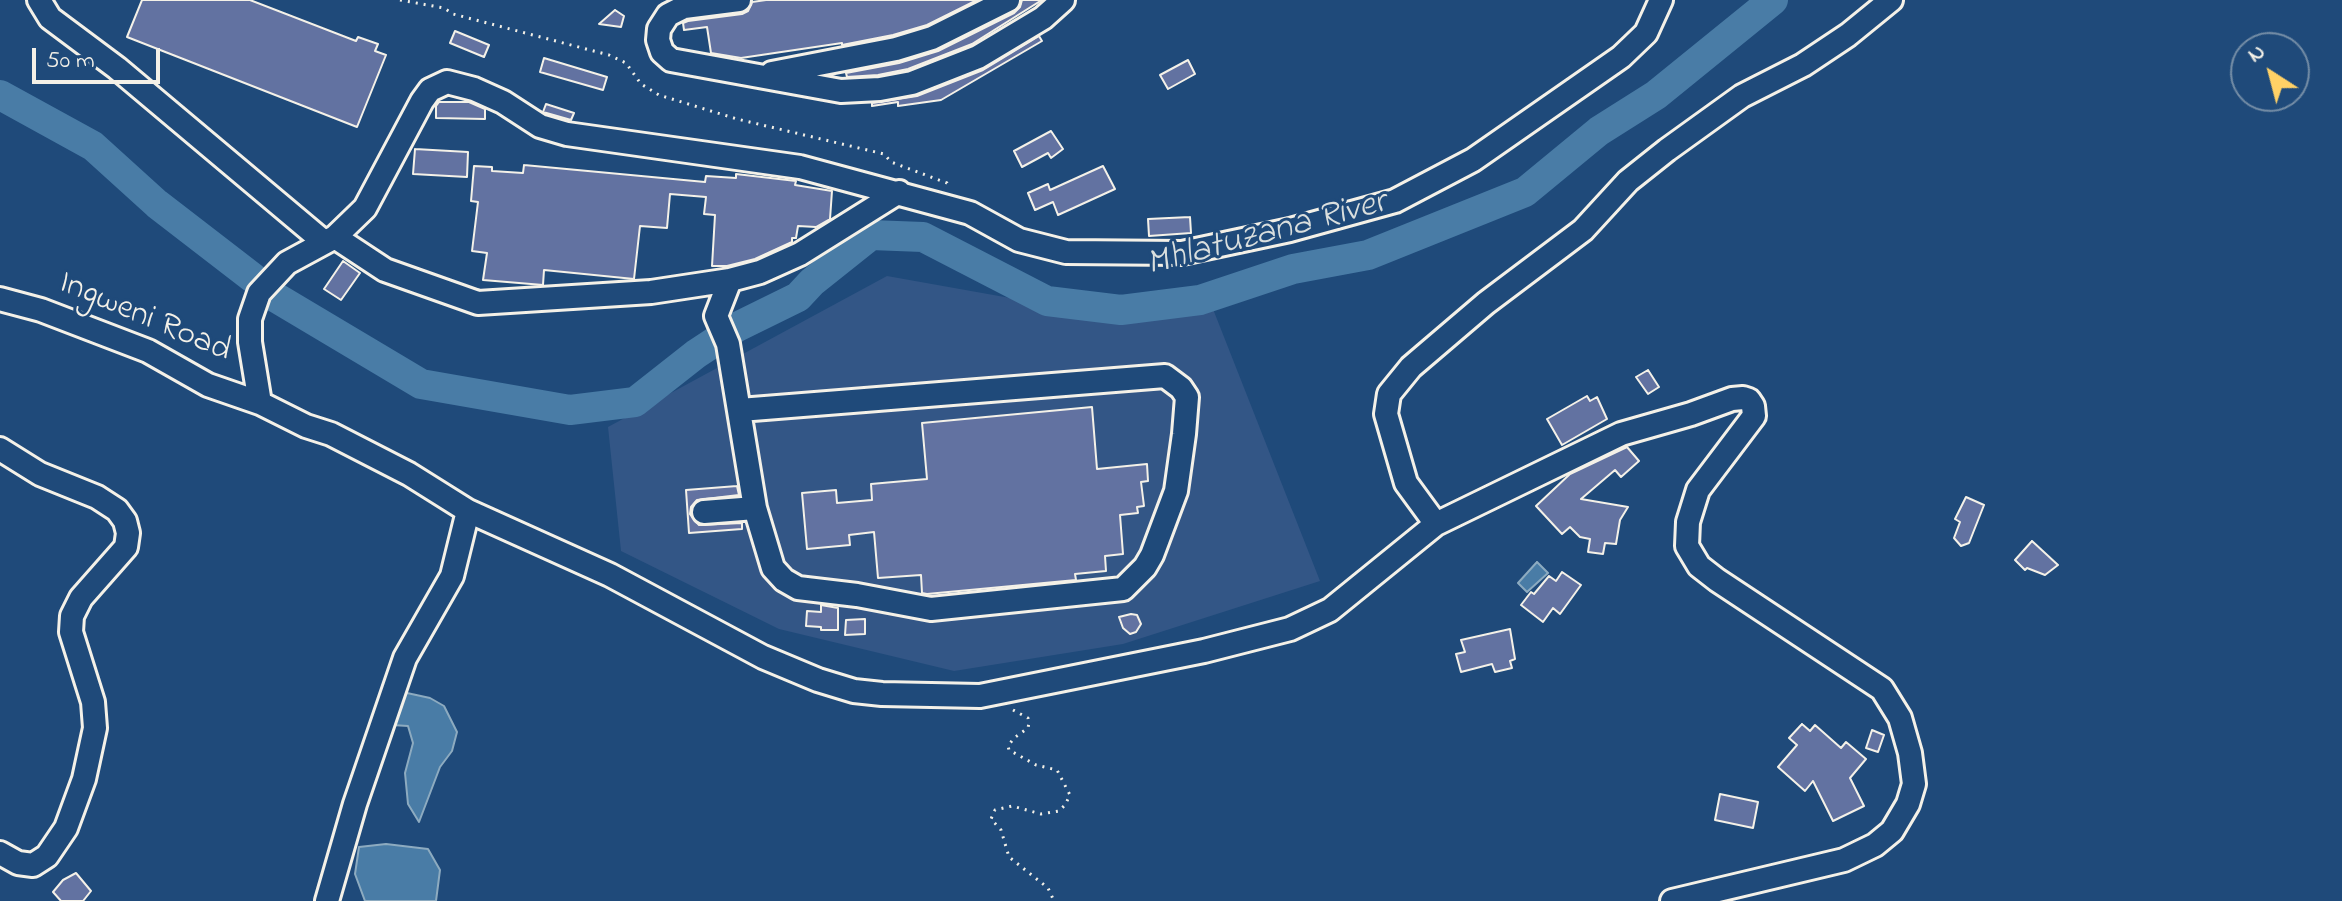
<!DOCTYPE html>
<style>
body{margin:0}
#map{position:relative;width:2342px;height:901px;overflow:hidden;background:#1f4a7a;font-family:"Indie Flower",sans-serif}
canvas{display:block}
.north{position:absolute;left:2230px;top:32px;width:80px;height:80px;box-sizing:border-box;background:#1f4a7a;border:2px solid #748da6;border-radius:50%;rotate:324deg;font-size:22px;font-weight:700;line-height:32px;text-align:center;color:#f4f1e8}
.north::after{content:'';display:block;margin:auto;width:28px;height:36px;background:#ffd166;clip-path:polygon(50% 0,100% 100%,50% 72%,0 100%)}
.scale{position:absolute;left:32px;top:48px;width:128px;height:36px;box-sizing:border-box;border:4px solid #f4f1e8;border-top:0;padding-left:10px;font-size:24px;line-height:28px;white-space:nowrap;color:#f4f1e8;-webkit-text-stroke:6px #1f4a7a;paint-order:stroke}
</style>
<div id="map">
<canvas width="2342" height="901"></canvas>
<div class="north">N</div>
<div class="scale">50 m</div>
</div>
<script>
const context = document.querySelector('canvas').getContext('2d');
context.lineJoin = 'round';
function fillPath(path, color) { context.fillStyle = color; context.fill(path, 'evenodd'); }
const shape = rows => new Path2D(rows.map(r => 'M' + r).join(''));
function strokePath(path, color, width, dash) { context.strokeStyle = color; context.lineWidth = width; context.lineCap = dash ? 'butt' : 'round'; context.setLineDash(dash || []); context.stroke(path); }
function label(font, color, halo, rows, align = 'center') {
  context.font = font + ' "Indie Flower",sans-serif'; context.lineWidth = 6; context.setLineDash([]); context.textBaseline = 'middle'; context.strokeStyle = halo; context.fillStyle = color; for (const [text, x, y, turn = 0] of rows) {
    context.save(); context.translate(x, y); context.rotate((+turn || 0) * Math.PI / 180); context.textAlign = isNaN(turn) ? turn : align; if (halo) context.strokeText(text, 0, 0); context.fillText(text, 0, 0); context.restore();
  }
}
fillPath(shape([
 [887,276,1083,311,1213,309,1320,581,1123,644,954,671,779,629,621,551,608,427]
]), '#335686');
const water = shape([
 [1537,562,1548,573,1527,592,1518,583,1537,562],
 [407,693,430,698,444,706,457,732,452,751,440,767,419,822,408,804,405,773,413,743,408,726,392,725,392,707,407,693],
 [386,844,428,849,440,870,436,901,365,901,355,874,359,847,386,844]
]);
fillPath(water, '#497ca6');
strokePath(water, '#8dabc0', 2);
strokePath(shape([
 [0,95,93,146,157,204,253,278],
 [275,297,421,384,570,410,635,402,696,354,737,327,798,297,812,282,871,235,923,237,1047,301,1121,310,1200,300,1293,269,1368,255,1525,192,1599,131,1656,95,1773,0]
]), '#497ca6', 30);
const building = shape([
 [142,0,250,0,356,41,358,37,378,44,375,51,386,55,357,127,127,37,142,0],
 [766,0,977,0,927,25,893,35,842,45,842,43,741,58,711,53,707,27,684,30,683,23,688,21,742,14,748,11,752,2,766,0],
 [1022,0,1042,0,972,44,908,69,878,75,847,77,846,73,899,63,938,51,1014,13,1020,7,1022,0],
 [615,10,624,16,621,27,599,24,615,10],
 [455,31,489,45,484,57,450,43,455,31],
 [1039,36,1042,41,941,100,898,106,898,102,872,106,872,103,917,96,983,70,1039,36],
 [544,58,607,77,603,90,540,72,544,58],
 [1188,60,1195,74,1168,89,1160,75,1188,60],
 [439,102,469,102,485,109,485,119,436,118,436,106,439,102],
 [546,104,574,113,571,120,543,112,546,104],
 [1051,131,1063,149,1051,158,1048,153,1022,167,1014,151,1051,131],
 [415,149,468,152,467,177,413,174,415,149],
 [524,165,705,182,706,176,736,178,736,174,796,181,795,185,832,191,830,219,816,227,798,226,796,238,792,238,792,242,755,259,727,266,712,266,715,215,704,214,706,197,670,194,667,228,640,226,634,279,544,270,543,285,483,280,487,253,472,251,478,202,471,201,474,166,492,167,492,171,523,173,524,165],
 [1103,166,1115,189,1058,215,1053,202,1035,210,1028,193,1048,184,1050,190,1103,166],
 [1190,217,1191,233,1149,236,1148,219,1190,217],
 [343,261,360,273,341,300,324,289,343,261],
 [1648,370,1659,387,1648,394,1636,377,1648,370],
 [1587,396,1590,401,1597,397,1607,419,1562,445,1547,419,1587,396],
 [1092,407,1097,469,1147,464,1148,481,1141,482,1144,506,1137,507,1138,513,1120,515,1123,554,1105,556,1106,571,1075,574,1076,580,927,594,922,593,921,575,878,578,874,532,849,535,850,545,807,549,802,493,836,490,837,503,872,500,871,484,927,479,922,423,1092,407],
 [1627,447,1639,461,1621,477,1615,470,1581,499,1628,507,1620,520,1616,544,1605,543,1603,554,1588,552,1590,539,1580,537,1570,527,1562,534,1536,506,1570,474,1627,447],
 [737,486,739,495,697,500,691,507,690,514,699,525,742,523,742,529,689,533,686,490,737,486],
 [1966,497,1984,505,1969,543,1961,546,1954,538,1960,522,1955,519,1966,497],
 [2032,541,2058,565,2045,575,2027,568,2025,570,2015,560,2032,541],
 [1562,572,1581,585,1560,614,1553,608,1543,622,1521,605,1531,592,1534,594,1549,576,1556,581,1562,572],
 [821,605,838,608,838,630,821,630,821,627,806,626,807,611,821,612,821,605],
 [1131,614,1137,615,1141,624,1136,632,1130,634,1123,628,1119,617,1131,614],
 [865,619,865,634,845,635,846,620,865,619],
 [1510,629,1515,659,1510,661,1512,668,1495,672,1492,664,1461,672,1456,654,1465,652,1461,640,1510,629],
 [1802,724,1810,731,1815,725,1841,748,1846,742,1866,759,1850,778,1864,806,1833,821,1813,781,1805,791,1778,767,1797,745,1789,738,1802,724],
 [1872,730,1884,735,1878,752,1866,748,1872,730],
 [1720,794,1758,802,1753,828,1715,820,1720,794],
 [76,873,91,891,83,901,61,901,53,892,63,880,76,873]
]);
fillPath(building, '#6272a1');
strokePath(building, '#f4f1e8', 2);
const minor = shape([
 [39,0,50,18,117,68,324,242],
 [739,0,684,7,668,15,659,29,658,40,662,52,671,60,841,91,880,89,912,83,978,57,1043,18,1063,0],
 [772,73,896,49,932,38,1008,0],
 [335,237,385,270,478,303,651,292,730,280],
 [0,299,41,310,148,351,208,385,260,403,306,426,331,434,409,474,468,511,610,575,763,657,818,680,854,691,882,694,980,696,1204,651,1290,629,1330,610,1436,524,1621,434,1691,414,1732,399,1743,398,1749,400,1753,406,1754,416,1698,490,1688,522,1687,546,1699,566,1717,580,1882,689,1900,718,1910,753,1914,784,1908,804,1892,831,1875,845,1844,860,1672,901],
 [260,403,250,342,250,319,259,293,287,263,335,237,365,208,422,101,430,90,447,82,474,89,503,102,540,126,567,134,800,167,970,213,1019,240,1066,252,1182,253,1290,230,1395,201,1473,160,1621,57,1646,33,1661,0],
 [740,410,1165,376,1181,388,1187,397,1184,434,1176,491,1152,555,1145,567,1123,589,931,609,857,595,798,588,784,580,773,568,755,508,728,344,716,316,730,280,760,272,800,254,899,192],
 [0,449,40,474,97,497,117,510,125,521,128,533,126,547,81,598,72,616,71,632,93,702,95,728,84,779,66,828,47,856,33,865,18,863,0,853],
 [704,512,755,508],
 [1436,524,1406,483,1386,414,1389,394,1411,367,1486,303,1583,230,1628,181,1667,150,1742,96,1803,65,1848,35,1891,0],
 [327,901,355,804,405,658,452,576,468,511]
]);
strokePath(minor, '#f4f1e8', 28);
strokePath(shape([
 [400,0,444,8,453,14,609,55,626,63,641,84,659,95,737,119,884,154,891,162,947,183,950,188],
 [1013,710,1028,718,1029,723,1028,728,1014,738,1008,746,1009,750,1036,765,1057,770,1070,795,1065,805,1059,811,1041,814,1012,806,995,810,991,819,1001,830,1009,857,1048,888,1054,901]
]), '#f4f1e8', 3, [2, 6]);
strokePath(minor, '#1f4a7a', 22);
label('34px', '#f4f1e8', '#1f4a7a', [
 ["Ingweni Road",144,319,23]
]);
label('italic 36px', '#dadfde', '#1f4a7a', [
 ["Mhlatuzana River",1267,236,-15]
]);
</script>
